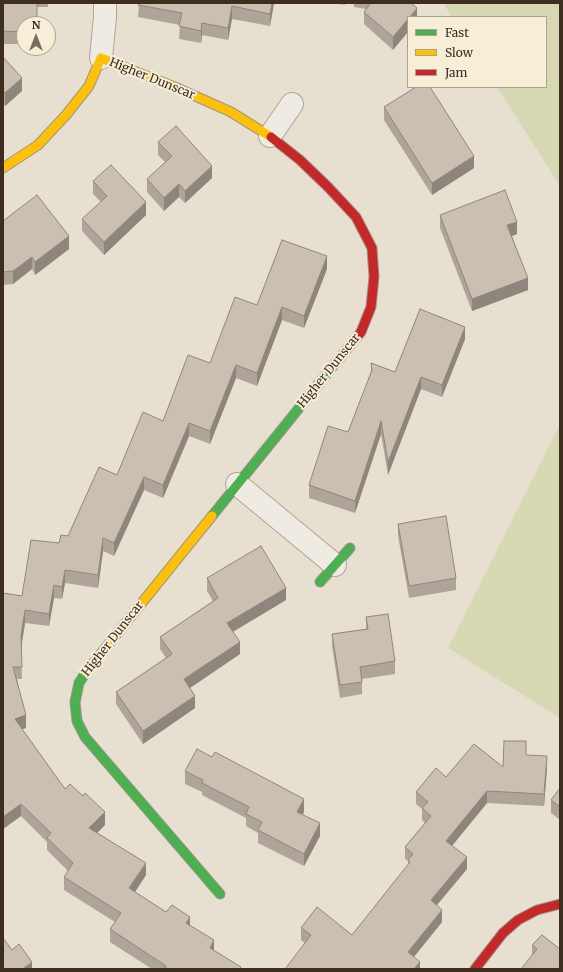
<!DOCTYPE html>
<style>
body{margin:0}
#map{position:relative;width:563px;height:972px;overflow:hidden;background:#e7e0d1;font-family:Merriweather,serif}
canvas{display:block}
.frame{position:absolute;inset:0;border:4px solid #3d2e20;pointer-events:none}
.legend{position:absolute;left:407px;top:16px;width:140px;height:72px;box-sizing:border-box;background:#f7eed8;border:1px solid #ada18e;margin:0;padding:5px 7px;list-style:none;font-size:12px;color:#3d2e20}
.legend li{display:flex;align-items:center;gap:8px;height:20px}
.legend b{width:20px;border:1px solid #ada18e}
.north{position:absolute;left:16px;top:16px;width:40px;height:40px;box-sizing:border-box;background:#f7eed8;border:1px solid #ada18e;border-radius:50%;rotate:0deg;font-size:11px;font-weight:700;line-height:16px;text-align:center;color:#3d2e20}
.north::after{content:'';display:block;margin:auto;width:14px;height:18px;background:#786c5e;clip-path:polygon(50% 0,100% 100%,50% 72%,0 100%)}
</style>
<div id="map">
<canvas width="563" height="972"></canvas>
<div class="frame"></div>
<ul class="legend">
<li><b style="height:5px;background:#4caf50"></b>Fast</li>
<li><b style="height:5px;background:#ffc107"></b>Slow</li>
<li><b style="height:5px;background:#c62828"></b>Jam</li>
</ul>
<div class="north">N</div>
</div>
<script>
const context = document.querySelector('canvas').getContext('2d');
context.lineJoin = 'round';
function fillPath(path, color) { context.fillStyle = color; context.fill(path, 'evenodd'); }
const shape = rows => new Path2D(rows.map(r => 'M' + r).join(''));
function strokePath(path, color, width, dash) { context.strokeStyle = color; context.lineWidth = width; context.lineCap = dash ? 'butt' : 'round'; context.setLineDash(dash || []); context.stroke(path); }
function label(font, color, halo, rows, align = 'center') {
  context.font = font + ' Merriweather,serif'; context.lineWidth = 4; context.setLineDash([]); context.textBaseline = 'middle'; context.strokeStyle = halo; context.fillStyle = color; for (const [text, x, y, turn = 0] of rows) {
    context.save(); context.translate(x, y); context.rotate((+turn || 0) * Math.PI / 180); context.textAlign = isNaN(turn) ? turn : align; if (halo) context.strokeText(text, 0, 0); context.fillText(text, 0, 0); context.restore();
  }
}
fillPath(shape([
 [443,3,560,3,560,186,497,87,546,87,546,17,452,17],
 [560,424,560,718,448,648]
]), '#d6d7b3');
const street = shape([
 [101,58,105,17,105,3],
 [270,136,292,104],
 [237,484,335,565]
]);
const fast = shape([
 [212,516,333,366],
 [320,582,350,548],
 [86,672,79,683,75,702,77,721,85,737,220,894]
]);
const slow = shape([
 [3,168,38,145,66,115,89,86,101,58,175,87,231,112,271,137],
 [86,672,212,516]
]);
const jam = shape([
 [271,137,300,160,328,187,356,217,372,248,374,277,371,307,361,332,333,366],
 [475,969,503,933,518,920,537,910,560,904]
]);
strokePath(street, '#ada599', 24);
strokePath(fast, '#9c958a', 11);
strokePath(slow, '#9c958a', 11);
strokePath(jam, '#9c958a', 11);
strokePath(street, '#efebe3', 22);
strokePath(fast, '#4caf50', 9);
strokePath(slow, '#ffc107', 9);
strokePath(jam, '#c62828', 9);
fillPath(shape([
 [3,3,48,3,48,7,37,7,24,24,24,44,3,44],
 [139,3,274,3,270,26,232,19,228,40,202,35,201,43,179,39,180,25,138,17],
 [332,3,345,3,345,5],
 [354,3,411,3,417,17,393,50,364,24,364,12,366,9,354,7],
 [3,57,22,91,5,106,3,103],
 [384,107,474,168,432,195,384,120],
 [158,142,212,178,185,203,179,197,164,211,147,192,147,179,165,162,158,155],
 [93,181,146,215,104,255,82,231,82,219,101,202,93,194],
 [440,215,517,234,512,236,528,290,472,311,440,228],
 [3,221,69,249,35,275,32,269,13,284,3,285],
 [327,269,304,328,282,320,257,386,236,378,210,444,189,436,163,498,144,490,114,556,103,551,98,588,65,583,62,599,54,598,49,626,25,623,21,647,22,679,17,679,26,728,22,729,65,789,105,825,97,833,146,875,135,892,166,912,190,925,214,950,241,969,152,969,110,942,110,929,115,922,64,890,64,877,68,871,47,850,47,842,21,816,3,829,3,593,22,596,59,543,68,536,117,475,163,421,257,305],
 [465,339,442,397,421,389,388,475,381,434,355,513,309,498,309,485,348,432,371,374,371,363,395,372],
 [398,524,456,578,456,590,409,598,398,536],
 [207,578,286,600,233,632,240,654,190,688,195,708,143,744,116,704,116,692,166,658,160,649,160,637,213,601,207,591],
 [366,617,395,661,395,674,362,679,362,694,340,698,332,646,332,634,366,629],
 [526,755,547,768,544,806,487,803,452,846,467,869,437,905,442,922,414,957,420,969,305,943,301,940,301,928,352,935,408,866,408,861,405,859,405,847,425,823,422,820,422,809,416,804,416,792,446,777,503,767],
 [185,771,304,812,302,814,320,836,304,866,258,843,258,833,246,826,246,818,202,795,202,792,185,784],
 [560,788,560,820,551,813,551,800],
 [532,945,560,949,532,955]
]), '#afa499');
fillPath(shape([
 [272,3,274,3,270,26,270,14],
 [232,6,232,19,228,40,228,28],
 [417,8,417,17,410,17],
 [408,19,408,32,393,50,393,37],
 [202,23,202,35,201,43,201,31],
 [22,78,22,91,5,106,5,93],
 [474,156,474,168,432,195,432,183],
 [212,166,212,178,185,203,185,191],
 [179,184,179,197,164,211,164,198],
 [146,202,146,215,104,255,104,242],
 [517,222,517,234,507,238,507,225],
 [69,236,69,249,35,275,35,262],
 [327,256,327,269,304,328,304,316],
 [32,257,32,269,13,284,13,271],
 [528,278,528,290,472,311,472,299],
 [282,307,282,320,257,386,257,373],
 [465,327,465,339,442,397,442,385],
 [236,365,236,378,210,444,210,431],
 [421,377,421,389,388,475,388,462],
 [381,421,381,434,355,513,355,501],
 [189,423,189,436,163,498,163,485],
 [144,477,144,490,114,556,114,543],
 [103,538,103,551,98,588,98,575],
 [65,570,65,583,62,599,62,587],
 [54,585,54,598,49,626,49,614],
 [286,588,286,600,227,635,227,623],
 [25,610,25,623,21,649,21,636],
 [240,642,240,654,184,692,184,679],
 [195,696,195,708,143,744,143,731],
 [26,715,26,728,15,731,15,719],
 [547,756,547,768,544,806,544,794],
 [487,791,487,803,446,853,446,841],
 [304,799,304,812,297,824,297,812],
 [21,804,21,816,3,829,3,817],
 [105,812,105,825,89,841,89,828],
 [320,823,320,836,304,866,304,854],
 [467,857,467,869,431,912,431,900],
 [146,863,146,875,129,901,129,888],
 [442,910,442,922,408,964,408,952],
 [190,917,190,929,186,923],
 [214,940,214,953,210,948],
 [32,962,32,969,24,969,24,968],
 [420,962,420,969,414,969]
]), '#8e867d');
const building = shape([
 [3,3,37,3,37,24,24,24,24,32,3,31,3,3],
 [139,3,272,3,270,14,232,6,228,28,202,23,201,31,179,26,182,13,138,5,139,3],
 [371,3,411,3,417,8,410,17,408,17,408,19,393,37,364,12,371,3],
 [3,57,22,78,5,93,3,90,3,57],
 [416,87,430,87,474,156,432,183,384,107,416,87],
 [176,126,212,166,185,191,179,184,164,198,147,179,172,156,158,142,176,126],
 [111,165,146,202,104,242,82,219,107,196,93,181,111,165],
 [505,190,517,222,507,225,528,278,472,299,440,215,505,190],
 [37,195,69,236,35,262,32,257,13,271,3,272,3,221,37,195],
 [282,240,327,256,304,316,282,307,257,373,236,365,210,431,189,423,163,485,144,477,114,543,103,538,98,575,65,570,62,587,54,585,49,614,25,610,21,636,22,667,13,667,26,715,15,719,65,789,70,784,83,796,85,793,105,812,89,828,146,863,129,888,166,912,172,905,190,917,186,923,214,940,210,948,241,967,239,969,165,969,166,966,110,929,121,913,64,877,73,863,47,838,51,833,21,804,3,817,3,593,22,596,31,540,59,543,61,535,68,536,99,467,117,475,143,412,163,421,188,355,210,363,235,297,257,305,282,240],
 [420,309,465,327,442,385,421,377,388,462,381,421,355,501,309,485,328,426,348,432,372,370,371,363,395,372,420,309],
 [446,516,456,578,409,586,398,524,446,516],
 [261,546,286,588,227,623,240,642,184,679,195,696,143,731,116,692,172,654,160,637,218,598,207,578,261,546],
 [388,614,395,661,360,667,362,682,340,685,332,634,368,629,366,617,388,614],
 [504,741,526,741,526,755,547,756,544,794,487,791,446,841,467,857,431,900,442,910,408,952,420,962,414,969,285,969,311,935,301,928,317,907,352,935,410,862,408,860,413,854,405,847,431,816,422,808,428,802,416,792,436,768,446,777,474,744,503,767,504,741],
 [197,749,212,757,215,752,304,799,297,812,320,823,304,854,258,830,262,822,246,814,249,807,202,783,203,780,185,771,197,749],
 [560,788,560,807,551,800,560,788],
 [542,935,560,949,560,969,521,969,537,949,532,945,542,935],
 [3,938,12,950,19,944,32,962,24,968,24,969,3,969,3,938]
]);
fillPath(building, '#cbbfb2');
strokePath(building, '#8e867d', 1);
label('12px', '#3d2e20', '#f7eed8', [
 ["Higher Dunscar",152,79,22],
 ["Higher Dunscar",329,371,-51],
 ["Higher Dunscar",113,639,-52]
]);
</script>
